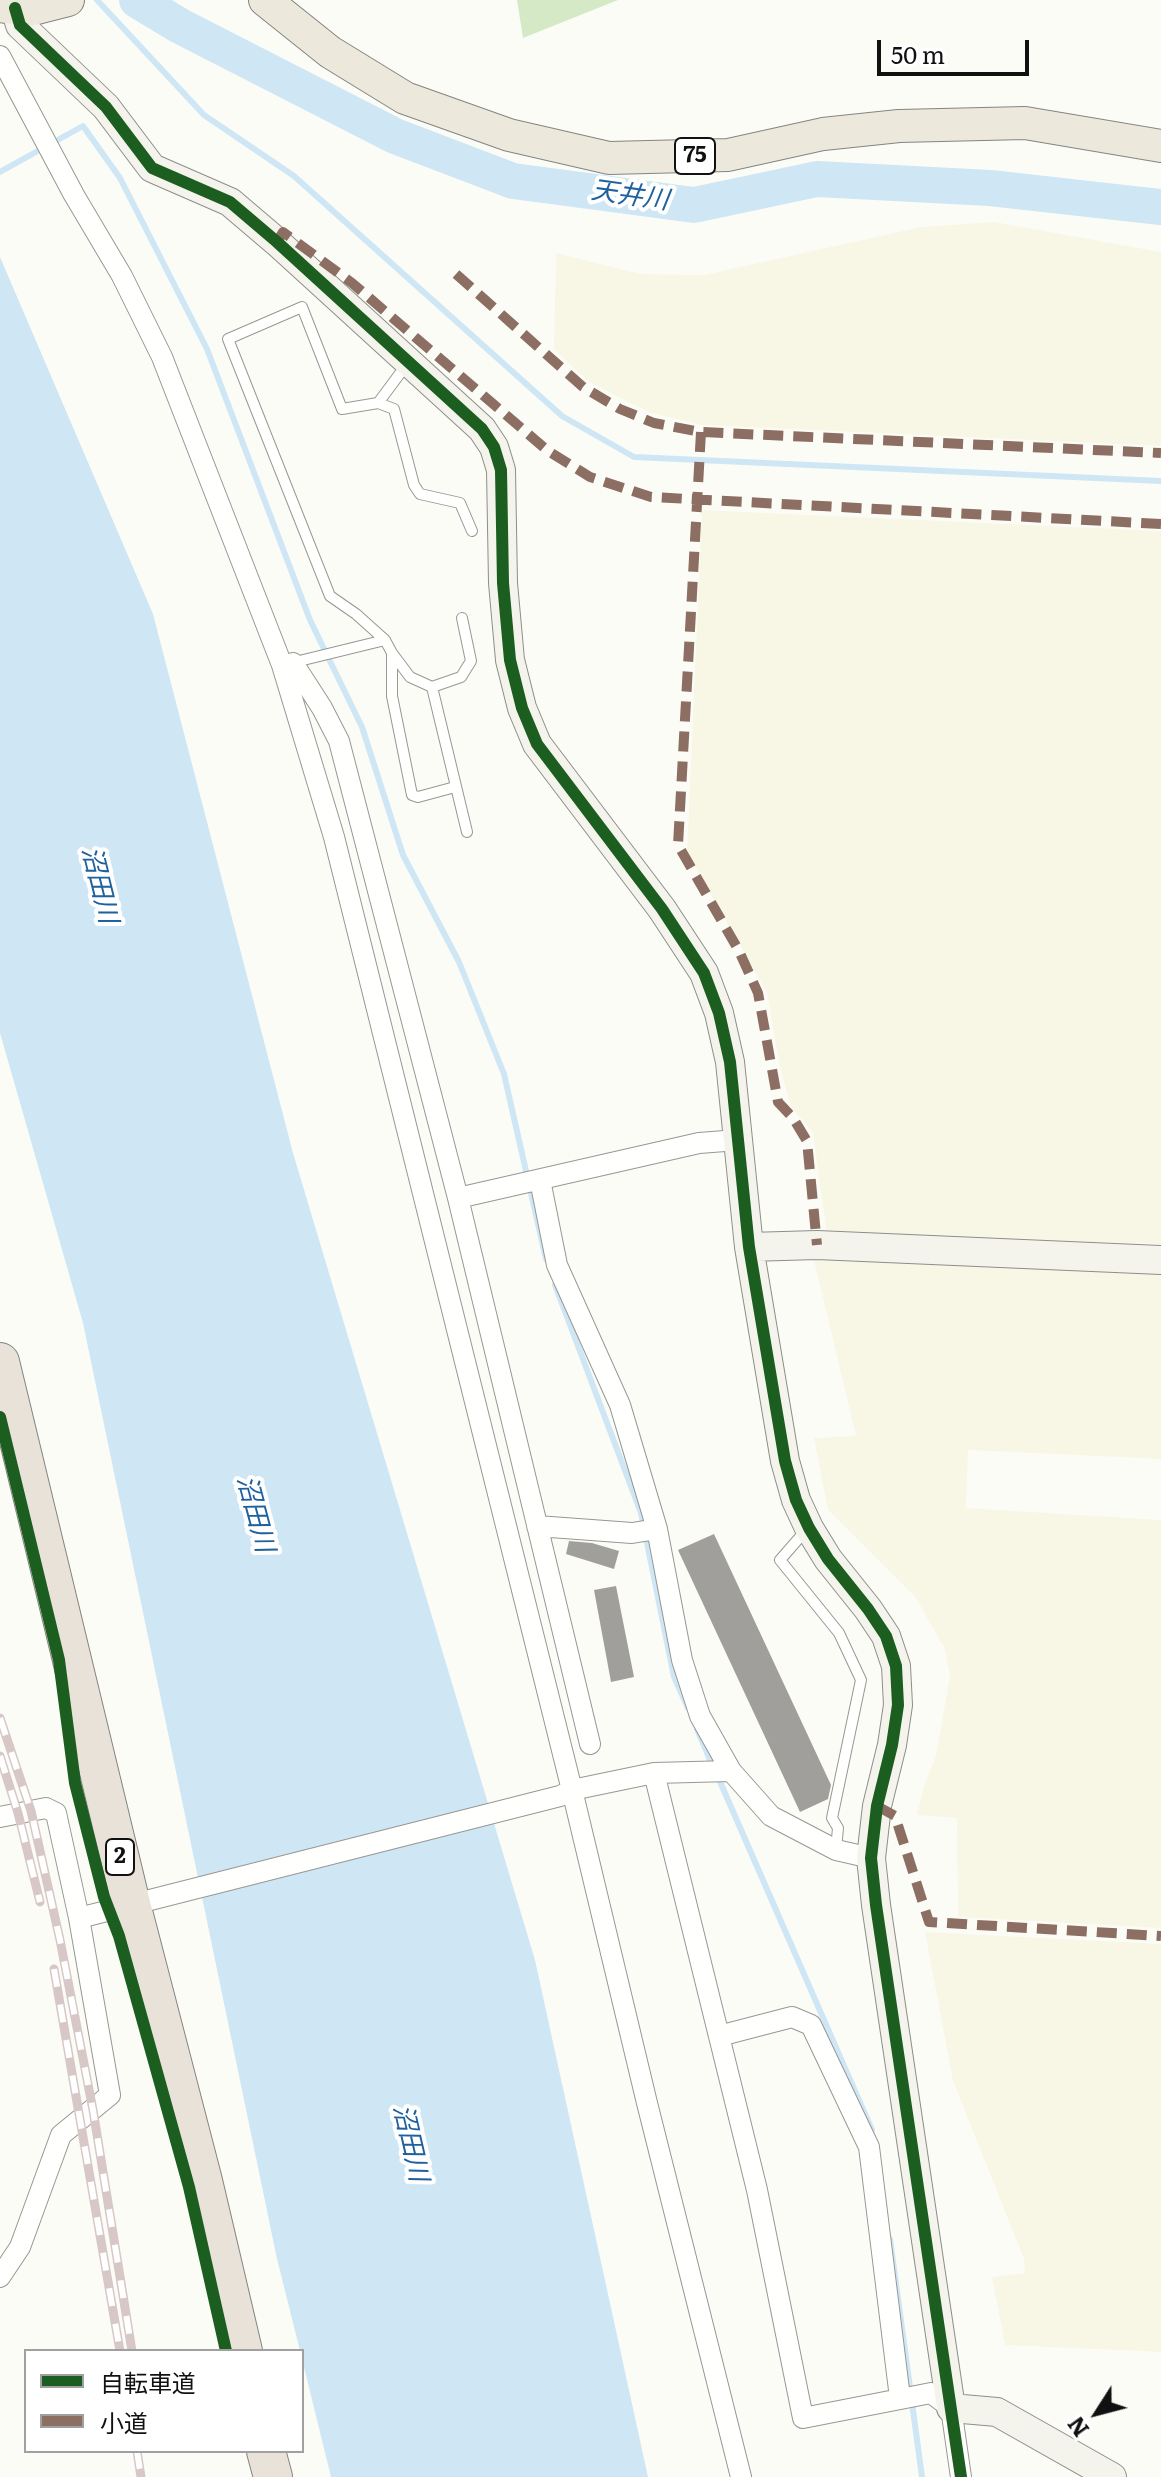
<!DOCTYPE html>
<meta charset="utf-8">
<style>
body{margin:0}
#map{position:relative;width:1161px;height:2477px;overflow:hidden;background:#fcfcf7;font-family:Literata,"Noto Sans JP",serif}
canvas{display:block}
.legend{position:absolute;left:24px;top:2349px;width:280px;height:104px;box-sizing:border-box;background:#fff;border:2px solid #a0a0a0;margin:0;padding:10px 14px;list-style:none;font-size:24px;color:#111}
.legend li{display:flex;align-items:center;gap:16px;height:40px}
.legend b{width:40px;border:2px solid #a0a0a0}
.north{position:absolute;left:1057px;top:2373px;width:80px;height:80px;-webkit-text-stroke:6px #fff;paint-order:stroke;rotate:234deg;font-size:22px;font-weight:700;line-height:32px;text-align:center;color:#111}
.north::after{content:'';display:block;margin:auto;width:28px;height:36px;background:#111;clip-path:polygon(50% 0,100% 100%,50% 72%,0 100%)}
.scale{position:absolute;left:877px;top:40px;width:152px;height:36px;box-sizing:border-box;border:4px solid #111;border-top:0;padding-left:10px;font-size:24px;line-height:28px;white-space:nowrap;color:#111;-webkit-text-stroke:6px #fff;paint-order:stroke}
</style>
<div id="map">
<canvas width="1161" height="2477"></canvas>
<ul class="legend">
<li><b style="height:10px;background:#1b5e20"></b>自転車道</li>
<li><b style="height:10px;background:#8d6e63"></b>小道</li>
</ul>
<div class="north">N</div>
<div class="scale">50 m</div>
</div>
<script>
const context = document.querySelector('canvas').getContext('2d');
context.lineJoin = 'round';
function fillPath(path, color) { context.fillStyle = color; context.fill(path, 'evenodd'); }
const shape = rows => new Path2D(rows.map(r => 'M' + r).join(''));
function strokePath(path, color, width, dash) { context.strokeStyle = color; context.lineWidth = width; context.lineCap = dash ? 'butt' : 'round'; context.setLineDash(dash || []); context.stroke(path); }
function label(font, color, halo, rows, align = 'center') {
  context.font = font + ' Literata,"Noto Sans JP",serif'; context.lineWidth = 8; context.setLineDash([]); context.textBaseline = 'middle'; context.strokeStyle = halo; context.fillStyle = color; for (const [text, x, y, turn = 0] of rows) {
    context.save(); context.translate(x, y); context.rotate((+turn || 0) * Math.PI / 180); context.textAlign = isNaN(turn) ? turn : align; if (halo) context.strokeText(text, 0, 0); context.fillText(text, 0, 0); context.restore();
  }
}
fillPath(shape([
 [994,222,1161,252,1161,446,702,425,651,413,622,399,588,381,554,349,556,253,641,274,704,275,921,227],
 [702,510,1161,531,1161,1244,827,1235,813,1133,791,1107,780,1067,767,993,687,853],
 [813,1256,1161,1270,1161,1459,968,1450,966,1508,1161,1520,1161,1928,958,1917,957,1818,917,1815,924,1786,936,1756,950,1676,945,1649,916,1598,828,1510,814,1438,856,1436],
 [925,1932,1161,1944,1161,2352,1005,2345,992,2277,1025,2273,1024,2259,953,2081]
]), '#f8f7e5');
fillPath(shape([
 [517,0,618,0,523,38]
]), '#d6e9c7');
fillPath(shape([
 [0,257,153,614,293,1153,535,1960,648,2477,331,2477,302,2359,302,2351,300,2351,277,2259,83,1323,0,1033]
]), '#cfe6f5');
strokePath(shape([
 [97,0,204,115,294,176,562,416,634,457,1161,481],
 [0,172,83,126,120,178,207,349,310,620,362,727,403,855,459,962,504,1074,546,1259],
 [555,1285,641,1513,674,1677,688,1708],
 [697,1729,713,1767],
 [718,1777,872,2130],
 [890,2239,922,2477]
]), '#cfe6f5', 6);
strokePath(shape([
 [137,0,180,26,395,136,513,181,694,205,817,179,990,188,1161,207]
]), '#cfe6f5', 36);
fillPath(shape([
 [714,1534,831,1785,828,1799,800,1812,678,1550],
 [569,1541,592,1543,619,1551,614,1569,566,1554],
 [616,1586,634,1677,611,1682,594,1590]
]), '#a09f9c');
const lane = shape([
 [378,403,394,409,414,485,420,494,460,503,472,531],
 [385,640,356,614,330,596,228,339,302,307,342,409,378,403,407,364],
 [392,653,410,677,432,687,461,677,471,661,462,618],
 [291,663,385,640,392,653,392,696,412,795,418,797,455,787],
 [432,687,467,832],
 [807,1529,780,1560,839,1633,861,1680,832,1818,838,1828,836,1850]
]);
const street = shape([
 [0,56,74,195,122,276,162,357,282,665,334,837,572,1790,647,2103,741,2477],
 [293,663,322,708,339,741,458,1198,590,1744],
 [540,1180,557,1265,620,1405,657,1529,682,1660,700,1716,731,1771,771,1816,836,1850,871,1858],
 [458,1198,699,1143,738,1140],
 [537,1526,632,1533,657,1529],
 [654,1773,757,2190,803,2418,931,2393,951,2408,961,2477],
 [0,1817,46,1808,56,1813,79,1918,110,2095,61,2135,20,2247,0,2277],
 [79,1918,560,1796,572,1790,654,1773,731,1771],
 [719,2036,792,2017,811,2025,869,2147,900,2398]
]);
const secondary = shape([
 [15,8,20,25,106,107,152,168,230,202,277,242,482,429,494,447,501,470,503,583,510,660,522,708,537,744,662,909,704,973,719,1013,730,1062,749,1247,785,1461,796,1500,809,1528,828,1559,868,1609,886,1636,896,1666,898,1705,892,1745,877,1806,871,1858,876,1905,951,2408,997,2412,1112,2477],
 [749,1247,817,1245,1161,1260]
]);
const primary = shape([
 [265,0,330,52,405,98,509,135,609,158,728,155,823,134,899,126,1025,123,1161,146],
 [0,6,29,10,68,0]
]);
const highway = shape([
 [0,1362,131,1904,203,2181,243,2351],
 [266,2451,273,2477]
]);
strokePath(lane, '#979795', 12);
strokePath(street, '#979795', 22);
strokePath(secondary, '#8d8d8b', 30);
strokePath(primary, '#848482', 34);
strokePath(highway, '#848482', 40);
strokePath(lane, '#fffffe', 10);
strokePath(street, '#fffffe', 20);
strokePath(secondary, '#f5f4ec', 28);
strokePath(primary, '#ece8dc', 32);
strokePath(highway, '#e9e2d8', 38);
const rail = shape([
 [0,1718,31,1811,60,1940,93,2110,132,2351],
 [0,1756,18,1813,40,1902],
 [54,1969,120,2351],
 [137,2451,141,2477]
]);
strokePath(rail, '#d7c7c7', 9);
strokePath(rail, '#fff', 6, [18]);
strokePath(shape([
 [277,242,283,232,352,283,548,451,590,477,651,497,1161,524],
 [456,274,583,387,620,409,654,423,701,432,1161,453],
 [701,432,678,845,739,951,758,993,778,1102,793,1118,807,1141,817,1245],
 [877,1806,895,1816,929,1922,1161,1936]
]), '#8d6e63', 10, [20, 10]);
strokePath(shape([
 [15,8,20,25,106,107,152,168,230,202,277,242,482,429,494,447,501,470,503,583,510,660,522,708,537,744,662,909,704,973,719,1013,730,1062,749,1247,785,1461,796,1500,809,1528,828,1559,868,1609,886,1636,896,1666,898,1705,892,1745,877,1806,871,1858,876,1905,961,2477],
 [0,1417,59,1660,75,1783,104,1897,119,1936,189,2187,226,2351]
]), '#1b5e20', 12);
for (const [x, y, w] of [
 [695,156,40],
 [120,1857,28]
]) { const box = new Path2D(); box.roundRect(x - w / 2, y - 18, w, 36, 6); context.fillStyle = '#fff'; context.fill(box); strokePath(box, '#111', 2); }
label('bold 22px', '#111', null, [
 ["75",695,156],
 ["2",120,1857]
]);
label('italic 26px', '#1f619e', '#fff', [
 ["天井川",630,196,8],
 ["沼田川",99,885,76],
 ["沼田川",255,1514,75],
 ["沼田川",410,2143,77]
]);
</script>
